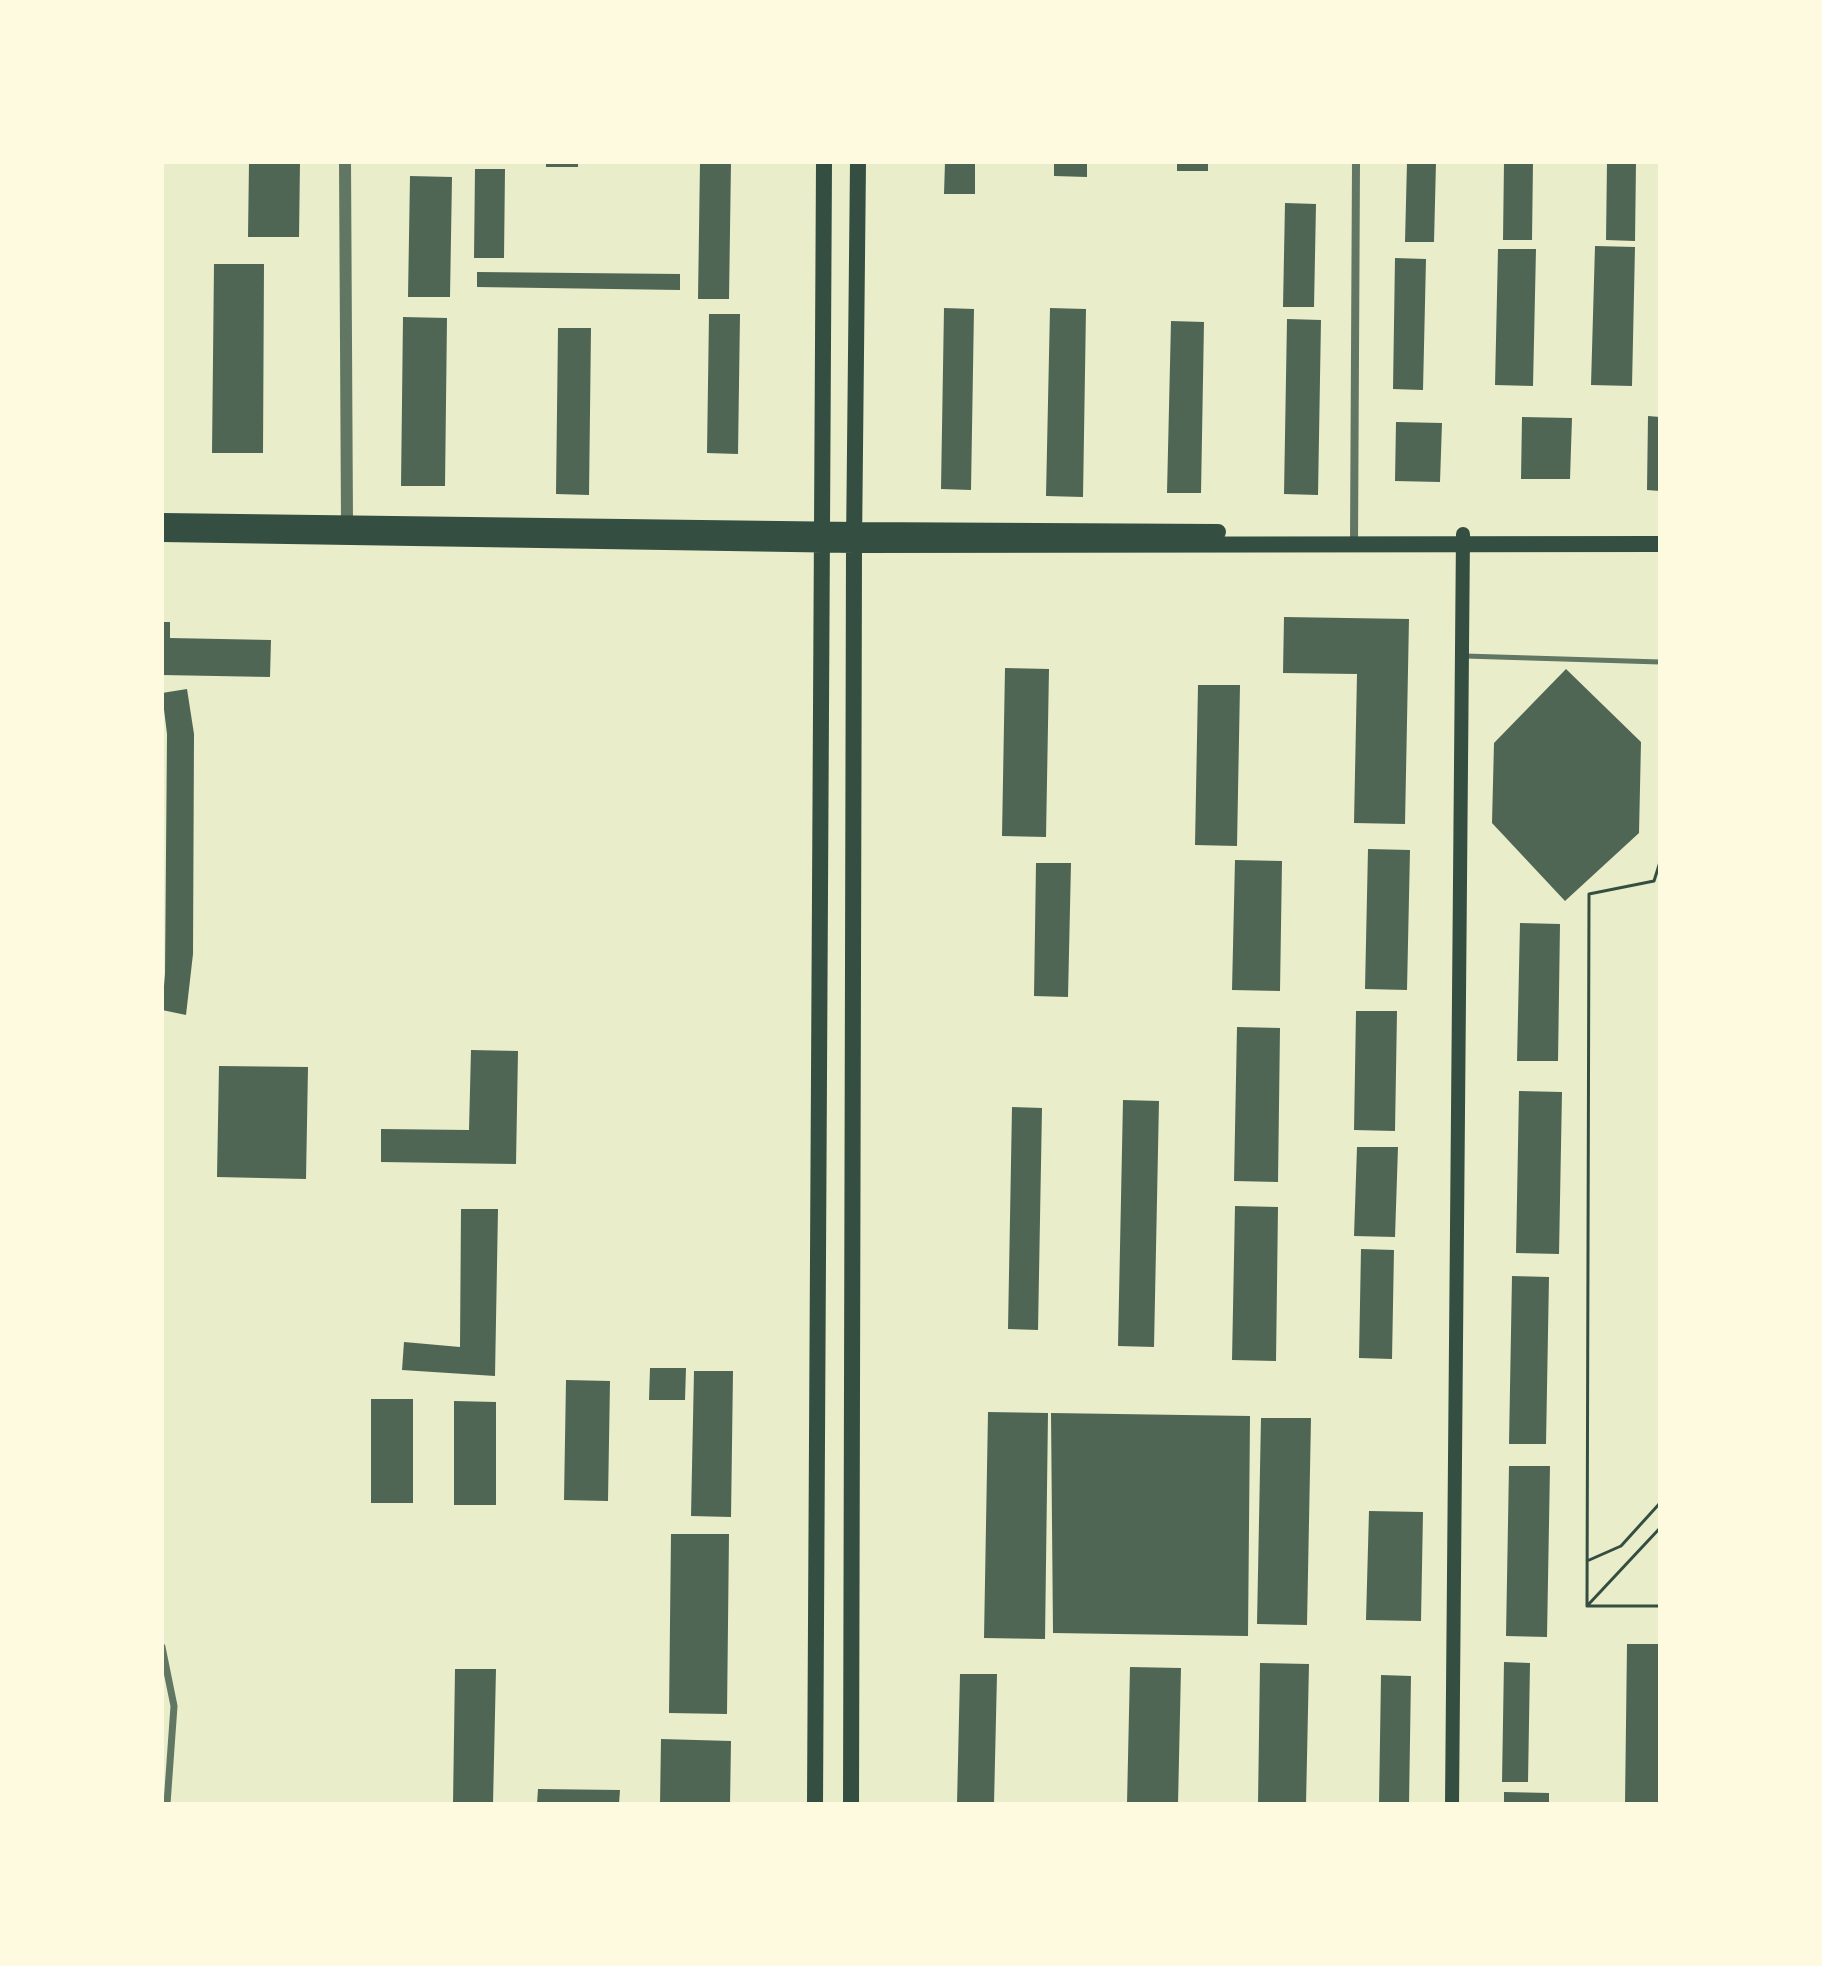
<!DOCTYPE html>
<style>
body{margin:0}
#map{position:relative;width:1822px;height:1966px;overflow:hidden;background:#e9edc9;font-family:Arial,sans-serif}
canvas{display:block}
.frame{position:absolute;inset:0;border:164px solid #fefae0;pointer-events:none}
</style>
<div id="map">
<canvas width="1822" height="1966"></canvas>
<div class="frame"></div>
</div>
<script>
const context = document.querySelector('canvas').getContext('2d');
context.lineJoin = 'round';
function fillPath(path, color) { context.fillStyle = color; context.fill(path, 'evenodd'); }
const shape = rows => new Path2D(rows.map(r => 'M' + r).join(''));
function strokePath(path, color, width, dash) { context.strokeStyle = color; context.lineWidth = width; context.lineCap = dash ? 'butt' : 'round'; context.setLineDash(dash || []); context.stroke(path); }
fillPath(shape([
 [249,162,300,162,299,237,248,237],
 [546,162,578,162,578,167,546,167],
 [700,162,731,162,729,299,698,299],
 [945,162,975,162,975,194,944,194],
 [1054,162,1087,162,1087,177,1054,176],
 [1177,162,1208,162,1208,171,1177,171],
 [1407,162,1436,162,1434,242,1405,242],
 [1504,162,1533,162,1532,240,1503,240],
 [1607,162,1636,162,1635,241,1606,240],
 [475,169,505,169,504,258,474,258],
 [410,176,452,177,450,297,408,297],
 [1285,203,1316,204,1314,307,1283,307],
 [1595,246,1635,247,1632,386,1591,385],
 [1498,249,1536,249,1533,386,1495,385],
 [1395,258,1426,259,1423,390,1393,389],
 [214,264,264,264,263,453,212,453],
 [477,272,680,274,680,290,477,287],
 [944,308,974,309,971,490,941,489],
 [1050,308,1086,309,1083,497,1046,496],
 [709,314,740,314,738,454,707,453],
 [403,317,447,318,445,486,401,486],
 [1287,319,1321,320,1318,495,1284,494],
 [1171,321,1204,322,1201,493,1167,493],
 [558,328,591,328,589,495,556,494],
 [1648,416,1660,417,1660,491,1647,490],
 [1522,417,1572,418,1570,479,1521,479],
 [1396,422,1442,423,1440,482,1395,481],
 [1284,617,1409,619,1405,824,1354,823,1357,674,1283,673],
 [162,622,170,622,170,638,271,640,270,677,162,675],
 [1005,668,1049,669,1046,837,1002,836],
 [1566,669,1641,742,1639,833,1565,901,1492,823,1494,743],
 [1198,685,1240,685,1237,846,1195,845],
 [187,689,194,734,193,954,186,1015,162,1010,165,974,167,734,162,693],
 [1368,849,1410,850,1407,990,1365,989],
 [1235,860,1282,861,1280,991,1232,990],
 [1036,863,1071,863,1068,997,1034,996],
 [1520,923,1560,924,1558,1061,1517,1061],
 [1356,1011,1397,1011,1395,1131,1354,1130],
 [1237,1027,1280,1028,1278,1182,1234,1181],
 [471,1050,518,1051,516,1164,381,1162,381,1129,469,1130],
 [219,1066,308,1067,306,1179,217,1177],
 [1519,1091,1562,1092,1559,1254,1516,1253],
 [1123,1100,1159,1101,1154,1347,1118,1346],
 [1012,1107,1042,1108,1038,1330,1008,1329],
 [1357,1147,1398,1147,1395,1237,1354,1236],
 [1235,1206,1278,1207,1276,1361,1232,1360],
 [461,1209,498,1209,495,1376,402,1370,404,1342,460,1347],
 [1361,1249,1394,1250,1392,1359,1359,1358],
 [1512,1276,1549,1277,1546,1444,1509,1444],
 [650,1368,686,1368,685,1400,649,1400],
 [694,1371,733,1371,731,1517,691,1516],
 [566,1380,610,1381,608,1501,564,1500],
 [371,1399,413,1399,413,1503,371,1503],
 [454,1401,496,1402,496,1505,454,1505],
 [988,1412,1048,1413,1045,1639,984,1638],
 [1051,1413,1250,1416,1248,1636,1053,1633],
 [1261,1418,1311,1418,1307,1625,1257,1624],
 [1509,1466,1550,1466,1547,1637,1506,1636],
 [1369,1511,1423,1512,1421,1621,1366,1620],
 [671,1534,729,1534,727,1714,669,1713],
 [1627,1644,1660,1644,1660,1804,1625,1804],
 [1504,1662,1530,1663,1528,1782,1502,1782],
 [1260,1663,1309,1664,1306,1804,1258,1804],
 [1130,1667,1181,1668,1178,1804,1127,1804],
 [455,1669,496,1669,493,1804,453,1804],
 [960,1674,997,1674,994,1804,957,1804],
 [1381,1675,1411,1676,1409,1804,1379,1804],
 [661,1739,731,1741,730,1804,660,1804],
 [538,1789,620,1790,619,1804,537,1804],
 [1504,1792,1549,1793,1549,1804,1504,1804]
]), '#4f6655');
strokePath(shape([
 [1660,862,1654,881,1589,894,1587,1606,1660,1606],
 [1587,1561,1621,1546,1660,1503],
 [1587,1606,1660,1528]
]), '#344e41', 3);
strokePath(shape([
 [1465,656,1660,662]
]), '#617663', 5);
strokePath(shape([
 [162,1647,174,1706,167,1804]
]), '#617663', 7);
strokePath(shape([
 [1354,542,1356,162]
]), '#617663', 8);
strokePath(shape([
 [345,162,347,524]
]), '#617663', 12);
strokePath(shape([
 [1452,1804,1463,534]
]), '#344e41', 14);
strokePath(shape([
 [162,521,855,530,1218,532],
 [162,534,854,545,1660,544],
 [815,1804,824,162],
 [851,1804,854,545,858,162]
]), '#344e41', 16);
</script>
